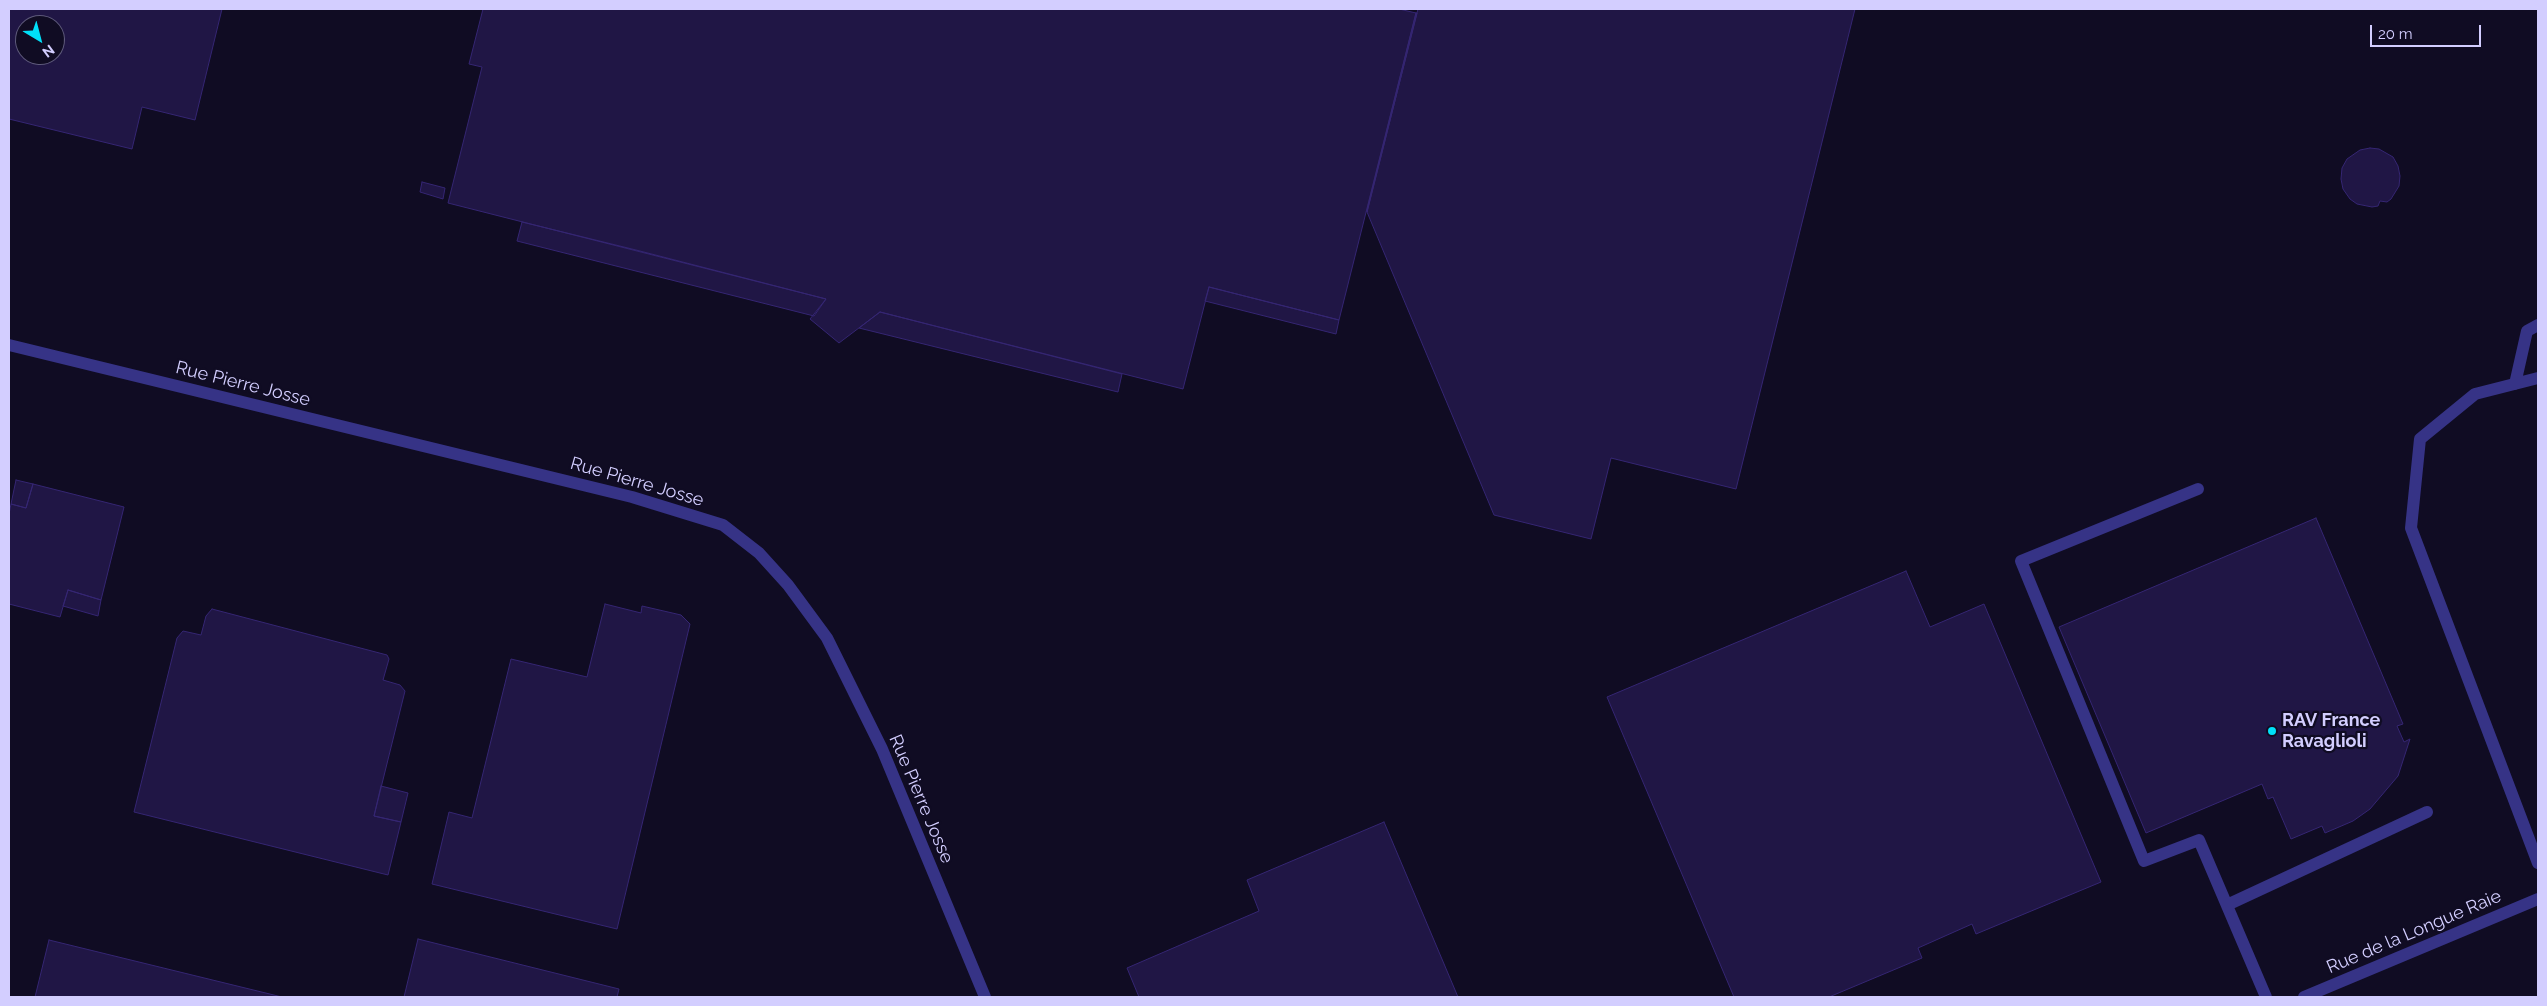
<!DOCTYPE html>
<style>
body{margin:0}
#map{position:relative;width:2547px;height:1006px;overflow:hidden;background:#100c23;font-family:Raleway,sans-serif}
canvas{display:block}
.frame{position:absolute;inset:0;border:10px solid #d3ceff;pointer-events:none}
.north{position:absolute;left:15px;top:15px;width:50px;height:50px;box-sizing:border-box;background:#100c23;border:1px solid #5e5a7b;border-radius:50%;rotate:143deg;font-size:14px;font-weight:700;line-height:20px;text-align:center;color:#d3ceff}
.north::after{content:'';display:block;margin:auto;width:18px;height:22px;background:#00e0f9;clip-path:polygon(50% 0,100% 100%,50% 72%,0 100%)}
.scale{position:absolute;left:2370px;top:25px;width:111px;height:22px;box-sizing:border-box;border:2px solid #d3ceff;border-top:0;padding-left:6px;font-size:15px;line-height:18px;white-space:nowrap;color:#d3ceff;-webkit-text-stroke:4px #100c23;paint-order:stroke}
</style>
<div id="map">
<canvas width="2547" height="1006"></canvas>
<div class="frame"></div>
<div class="north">N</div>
<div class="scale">20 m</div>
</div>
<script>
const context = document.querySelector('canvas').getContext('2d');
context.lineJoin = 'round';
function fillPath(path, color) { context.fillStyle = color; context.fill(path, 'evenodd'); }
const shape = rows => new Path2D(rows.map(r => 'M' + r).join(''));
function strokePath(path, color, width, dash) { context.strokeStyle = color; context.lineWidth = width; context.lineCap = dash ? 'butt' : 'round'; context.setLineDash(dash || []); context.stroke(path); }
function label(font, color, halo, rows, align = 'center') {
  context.font = font + ' Raleway,sans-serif'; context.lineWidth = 4.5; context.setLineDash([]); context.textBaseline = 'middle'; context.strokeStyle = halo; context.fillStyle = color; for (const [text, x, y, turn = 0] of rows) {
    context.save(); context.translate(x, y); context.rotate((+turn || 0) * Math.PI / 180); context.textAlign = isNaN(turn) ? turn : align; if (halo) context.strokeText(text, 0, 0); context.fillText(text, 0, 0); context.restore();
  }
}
const building = shape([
 [9,9,222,9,195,120,142,107,132,149,9,119,9,9],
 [25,25,55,25,55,55,25,55,25,25],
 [483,9,1399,9,1416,13,1339,320,1209,287,1183,389,880,312,839,343,810,319,826,299,448,203,482,67,469,64,483,9],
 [1418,9,1855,9,1736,489,1611,458,1591,539,1494,515,1367,212,1418,9],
 [1416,13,1417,13,1367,212,1367,210,1416,13],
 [2370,148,2379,149,2393,157,2398,166,2400,176,2399,186,2391,199,2387,202,2380,201,2378,206,2372,207,2357,204,2350,199,2343,189,2341,179,2342,168,2347,159,2360,150,2370,148],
 [422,182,445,188,443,199,420,192,422,182],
 [522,222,636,250,826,299,814,316,517,241,522,222],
 [1209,287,1339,320,1336,334,1205,301,1209,287],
 [880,312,1122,374,1118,392,859,328,880,312],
 [16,480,33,484,26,508,11,504,16,480],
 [33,484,124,507,101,600,68,590,60,617,9,604,9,514,11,504,26,508,33,484],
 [2316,518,2403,724,2397,726,2404,742,2410,739,2398,776,2370,809,2353,821,2325,833,2322,826,2291,839,2273,797,2268,799,2262,784,2146,833,2059,627,2316,518],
 [1906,571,1930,627,1984,604,2101,882,1976,934,1972,924,1918,948,1922,958,1829,997,1734,997,1607,697,1906,571],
 [68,590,101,600,98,616,63,606,68,590],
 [605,604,641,613,642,606,681,615,690,624,617,929,432,884,449,812,472,818,511,659,587,677,605,604],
 [212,609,387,655,389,659,383,680,400,685,405,691,374,816,401,822,388,875,134,812,177,638,183,631,201,635,206,616,212,609],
 [381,786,408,793,401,822,374,816,381,786],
 [1384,822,1458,997,1139,997,1127,968,1259,911,1247,880,1384,822],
 [418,939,619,989,617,997,404,997,418,939],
 [49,940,282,997,35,997,49,940]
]);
fillPath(building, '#201645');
strokePath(building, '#352673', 1);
strokePath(shape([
 [2538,378,2475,394,2420,439,2411,528,2538,863],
 [2515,384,2527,331,2538,325],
 [2198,489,2021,561,2144,861,2199,840,2266,997],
 [2227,905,2427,812]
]), '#363386', 12);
strokePath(shape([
 [9,345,632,497,723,525,759,553,788,585,827,638,882,749,985,997],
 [2304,997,2538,899]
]), '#363386', 12);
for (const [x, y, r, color] of [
 [2272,731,5,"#00e0f9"]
]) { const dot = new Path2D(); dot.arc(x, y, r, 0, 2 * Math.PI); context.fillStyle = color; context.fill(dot); strokePath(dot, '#100c23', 2); }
label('18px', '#d3ceff', '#100c23', [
 ["Rue Pierre Josse",243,384,14],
 ["Rue Pierre Josse",637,482,16],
 ["Rue Pierre Josse",921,799,67],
 ["Rue de la Longue Raie",2414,932,-23]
]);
label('bold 18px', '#d3ceff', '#100c23', [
 ["RAV France",2282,721],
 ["Ravaglioli",2282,742]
], 'left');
</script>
